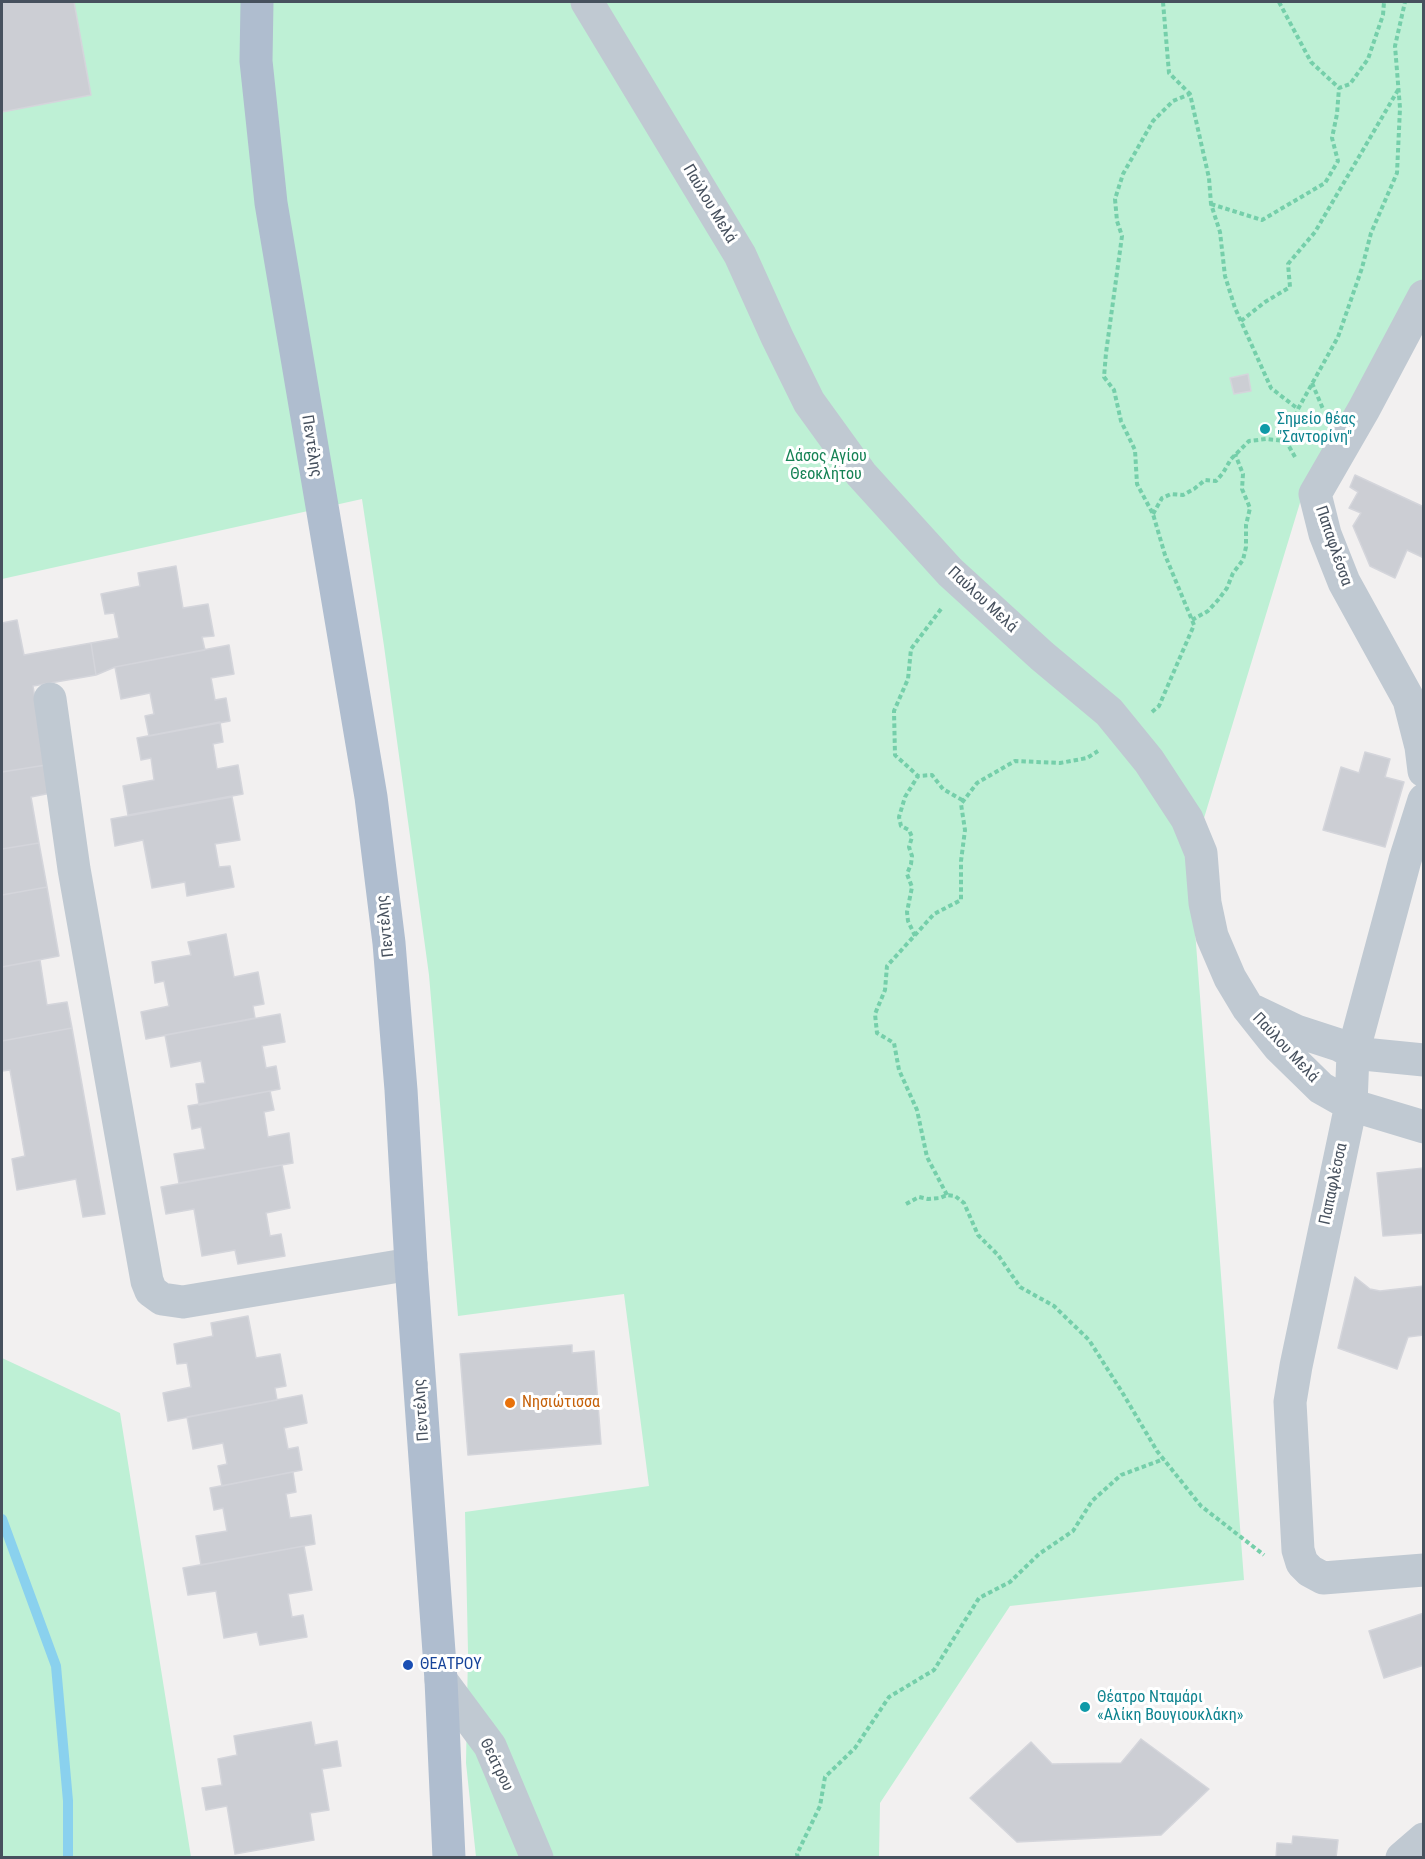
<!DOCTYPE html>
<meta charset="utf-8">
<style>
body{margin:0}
#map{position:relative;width:1425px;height:1859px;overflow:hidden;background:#f2f0f0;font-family:"Roboto Condensed",sans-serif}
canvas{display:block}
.frame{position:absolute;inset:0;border:3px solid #47515e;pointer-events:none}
</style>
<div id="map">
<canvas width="1425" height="1859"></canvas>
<div class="frame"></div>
</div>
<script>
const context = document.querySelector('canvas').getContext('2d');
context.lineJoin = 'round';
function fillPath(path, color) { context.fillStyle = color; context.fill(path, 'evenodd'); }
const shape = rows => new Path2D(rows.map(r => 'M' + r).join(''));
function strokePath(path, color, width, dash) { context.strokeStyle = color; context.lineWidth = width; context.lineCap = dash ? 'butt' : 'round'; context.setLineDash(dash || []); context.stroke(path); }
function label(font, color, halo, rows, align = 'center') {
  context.font = font + ' "Roboto Condensed",sans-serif'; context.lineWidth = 6; context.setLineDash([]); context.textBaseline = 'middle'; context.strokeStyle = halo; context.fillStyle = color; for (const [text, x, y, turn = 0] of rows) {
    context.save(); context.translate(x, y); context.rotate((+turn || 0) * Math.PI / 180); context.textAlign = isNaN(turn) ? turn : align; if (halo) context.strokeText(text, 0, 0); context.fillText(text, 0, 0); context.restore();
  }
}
fillPath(shape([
 [2,2,1423,2,1423,285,1306,483,1190,864,1244,1580,1010,1606,880,1803,879,1857,476,1857,466,1763,468,1652,465,1512,649,1486,624,1294,458,1316,429,975,384,646,362,499,2,579],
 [2,1358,120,1413,191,1857,2,1857]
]), '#bef0d5');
strokePath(shape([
 [2,1519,56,1666,68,1801,68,1858]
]), '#8ad1ee', 10);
const building = shape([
 [2,2,74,2,91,95,2,112,2,2],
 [1248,374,1251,391,1234,394,1230,378,1248,374],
 [1355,475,1424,507,1424,558,1407,550,1395,578,1370,566,1353,526,1361,513,1349,508,1358,492,1350,487,1355,475],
 [176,566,183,608,208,604,214,636,202,637,205,650,115,667,96,675,91,643,119,638,114,613,105,614,101,594,140,586,138,573,176,566],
 [17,620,24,655,91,643,96,675,33,686,46,765,2,772,2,623,17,620],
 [229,645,234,674,211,678,215,700,226,698,230,721,149,736,145,716,154,714,150,693,121,699,115,667,229,645],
 [220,722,223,742,213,744,217,769,238,765,243,794,128,815,123,786,154,780,151,758,141,760,137,738,220,722],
 [1365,752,1390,759,1385,777,1404,782,1385,847,1323,830,1341,767,1359,773,1365,752],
 [46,765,51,793,31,797,39,843,2,849,2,772,46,765],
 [232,797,240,840,215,844,219,867,230,866,234,887,187,896,185,882,152,888,143,840,115,846,111,819,232,797],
 [39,843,47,887,2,895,2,849,39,843],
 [47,887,59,956,2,967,2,895,47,887],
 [226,934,234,977,258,972,264,1004,253,1006,255,1018,146,1039,141,1012,169,1006,164,981,155,983,152,962,191,955,188,942,226,934],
 [40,960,47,1005,67,1002,72,1028,2,1041,2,967,40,960],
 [280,1014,285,1042,262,1046,266,1068,276,1066,280,1089,199,1105,196,1084,205,1083,201,1061,171,1067,165,1035,280,1014],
 [72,1028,105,1214,83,1217,76,1179,17,1190,12,1159,25,1156,10,1070,2,1071,2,1041,72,1028],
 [270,1091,274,1110,264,1112,268,1137,289,1133,293,1163,179,1183,174,1154,205,1149,201,1127,192,1129,188,1106,270,1091],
 [282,1165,290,1208,266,1213,270,1236,281,1234,285,1256,238,1264,235,1250,202,1256,194,1209,166,1214,161,1187,282,1165],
 [1424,1168,1424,1233,1383,1236,1377,1173,1424,1168],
 [1355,1277,1370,1289,1380,1291,1424,1286,1424,1335,1408,1337,1397,1369,1338,1348,1355,1277],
 [248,1316,256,1358,280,1354,286,1386,275,1388,277,1400,168,1421,163,1393,191,1387,187,1363,177,1364,174,1344,213,1336,211,1323,248,1316],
 [572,1345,572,1353,594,1351,601,1444,468,1455,460,1354,572,1345],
 [302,1395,307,1423,284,1428,288,1449,298,1447,302,1470,222,1486,218,1466,227,1464,223,1443,193,1449,187,1417,302,1395],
 [293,1472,296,1492,286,1494,290,1518,311,1515,315,1544,201,1565,196,1536,227,1531,223,1508,214,1510,210,1488,293,1472],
 [304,1546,312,1590,288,1594,292,1617,303,1615,307,1637,260,1645,257,1632,224,1638,216,1591,188,1595,183,1568,304,1546],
 [1424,1613,1424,1640,1422,1640,1424,1665,1384,1678,1369,1631,1424,1613],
 [311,1722,315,1745,337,1741,341,1766,322,1769,329,1810,310,1813,314,1840,235,1854,227,1806,206,1810,202,1788,222,1785,218,1759,237,1755,234,1736,311,1722],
 [1141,1739,1209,1789,1161,1835,1017,1842,970,1798,1031,1742,1052,1764,1121,1763,1141,1739],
 [1293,1836,1338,1840,1336,1858,1276,1858,1277,1843,1292,1844,1293,1836]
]);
fillPath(building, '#ccced4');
strokePath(building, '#d4d5db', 1.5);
strokePath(shape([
 [1163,2,1169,73,1190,94,1209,178,1211,204,1220,232,1225,276,1235,308,1271,388,1298,409],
 [1279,2,1311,62,1339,88,1350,84,1368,59,1383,15,1384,2],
 [1211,204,1262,220,1325,183,1338,161,1332,138,1337,114,1339,88],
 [1241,321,1265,302,1290,287,1288,264,1315,232,1398,90],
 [1312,383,1323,409],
 [1295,457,1286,441,1298,409,1338,337,1362,268,1371,233,1397,173,1400,108,1395,46,1405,2],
 [1153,514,1162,498,1171,494,1183,495,1194,489,1205,480,1216,481,1223,473,1231,459,1249,441,1266,439,1286,441],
 [941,609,911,649,908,679,894,711,895,755,918,776,932,775,943,789,964,801],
 [1192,620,1208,611,1218,600,1227,588,1233,573,1243,560,1246,547,1246,525,1250,508,1242,489,1243,474,1235,454],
 [1152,712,1159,706,1194,625,1165,555,1153,514,1137,484,1135,450,1121,421,1114,390,1104,377,1106,353,1122,236,1117,221,1115,199,1123,174,1153,121,1173,101,1190,94],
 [915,936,908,921,907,912,912,887,907,874,911,864,912,856,909,847,912,837,909,830,901,826,899,817,905,797,918,776],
 [947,1195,927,1157,917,1110,899,1070,894,1043,877,1033,875,1014,885,990,887,966,934,914,961,900,961,861,965,830,961,804,977,783,1015,761,1060,763,1087,758,1098,751],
 [906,1204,919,1197,928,1199,940,1198,947,1195,955,1196,964,1203,978,1235,998,1255,1020,1287,1054,1306,1089,1340,1122,1392,1157,1451,1201,1506,1264,1555],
 [798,1858,797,1854,820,1806,825,1777,855,1748,889,1697,934,1670,979,1598,1010,1582,1039,1554,1073,1531,1092,1501,1121,1475,1164,1459]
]), '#75cfaa', 4, [4.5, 3]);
strokePath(shape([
 [587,2,740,255,777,337,809,402,861,474,950,572,1042,656,1109,712,1149,761,1187,819,1201,853,1205,903,1212,936,1230,978,1248,1008,1279,1047,1321,1088,1351,1105,1424,1127],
 [1424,296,1364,409,1315,494,1325,534,1344,582,1409,700,1421,747,1424,771],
 [50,699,74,869,147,1281,151,1291,162,1299,183,1302,411,1264],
 [1424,800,1405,860,1353,1053,1351,1105,1296,1366,1290,1402,1298,1550,1302,1563,1310,1571,1323,1578,1424,1570],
 [1254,1011,1296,1031,1339,1045,1353,1053,1424,1060],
 [441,1680,490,1746,537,1858],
 [1402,1858,1424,1839]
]), '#c0c9d2', 33);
strokePath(shape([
 [257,2,256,61,271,203,371,797,389,943,401,1090,411,1264,441,1680,449,1858]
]), '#afbdcf', 33);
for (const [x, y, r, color] of [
 [1265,429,6,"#0f9aa8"],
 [510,1403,6,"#e8710a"],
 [408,1665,6,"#1a4fb4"],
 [1085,1707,6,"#0f9aa8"]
]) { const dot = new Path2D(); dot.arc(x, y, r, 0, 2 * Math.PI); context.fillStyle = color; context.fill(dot); strokePath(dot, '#fff', 2); }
label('16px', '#47515e', '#fff', [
 ["Παύλου Μελά",709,204,59],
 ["Πεντέλης",311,446,81],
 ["Παπαφλέσσα",1333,546,71],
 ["Παύλου Μελά",982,600,43],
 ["Πεντέλης",386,926,-96],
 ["Παύλου Μελά",1285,1048,47],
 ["Παπαφλέσσα",1334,1184,-78],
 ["Πεντέλης",422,1410,-94],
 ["Θεάτρου",496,1765,64]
]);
label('16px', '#0d838f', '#fff', [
 ["Σημείο θέας",1277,420],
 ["\"Σαντορίνη\"",1277,438],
 ["Θέατρο Νταμάρι",1097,1698],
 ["«Αλίκη Βουγιουκλάκη»",1097,1716]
], 'left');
label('16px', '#158254', '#fff', [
 ["Δάσος Αγίου",826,457],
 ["Θεοκλήτου",826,475]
]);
label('16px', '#c56008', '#fff', [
 ["Νησιώτισσα",522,1403]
], 'left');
label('16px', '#164399', '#fff', [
 ["ΘΕΑΤΡΟΥ",420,1665]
], 'left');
</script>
